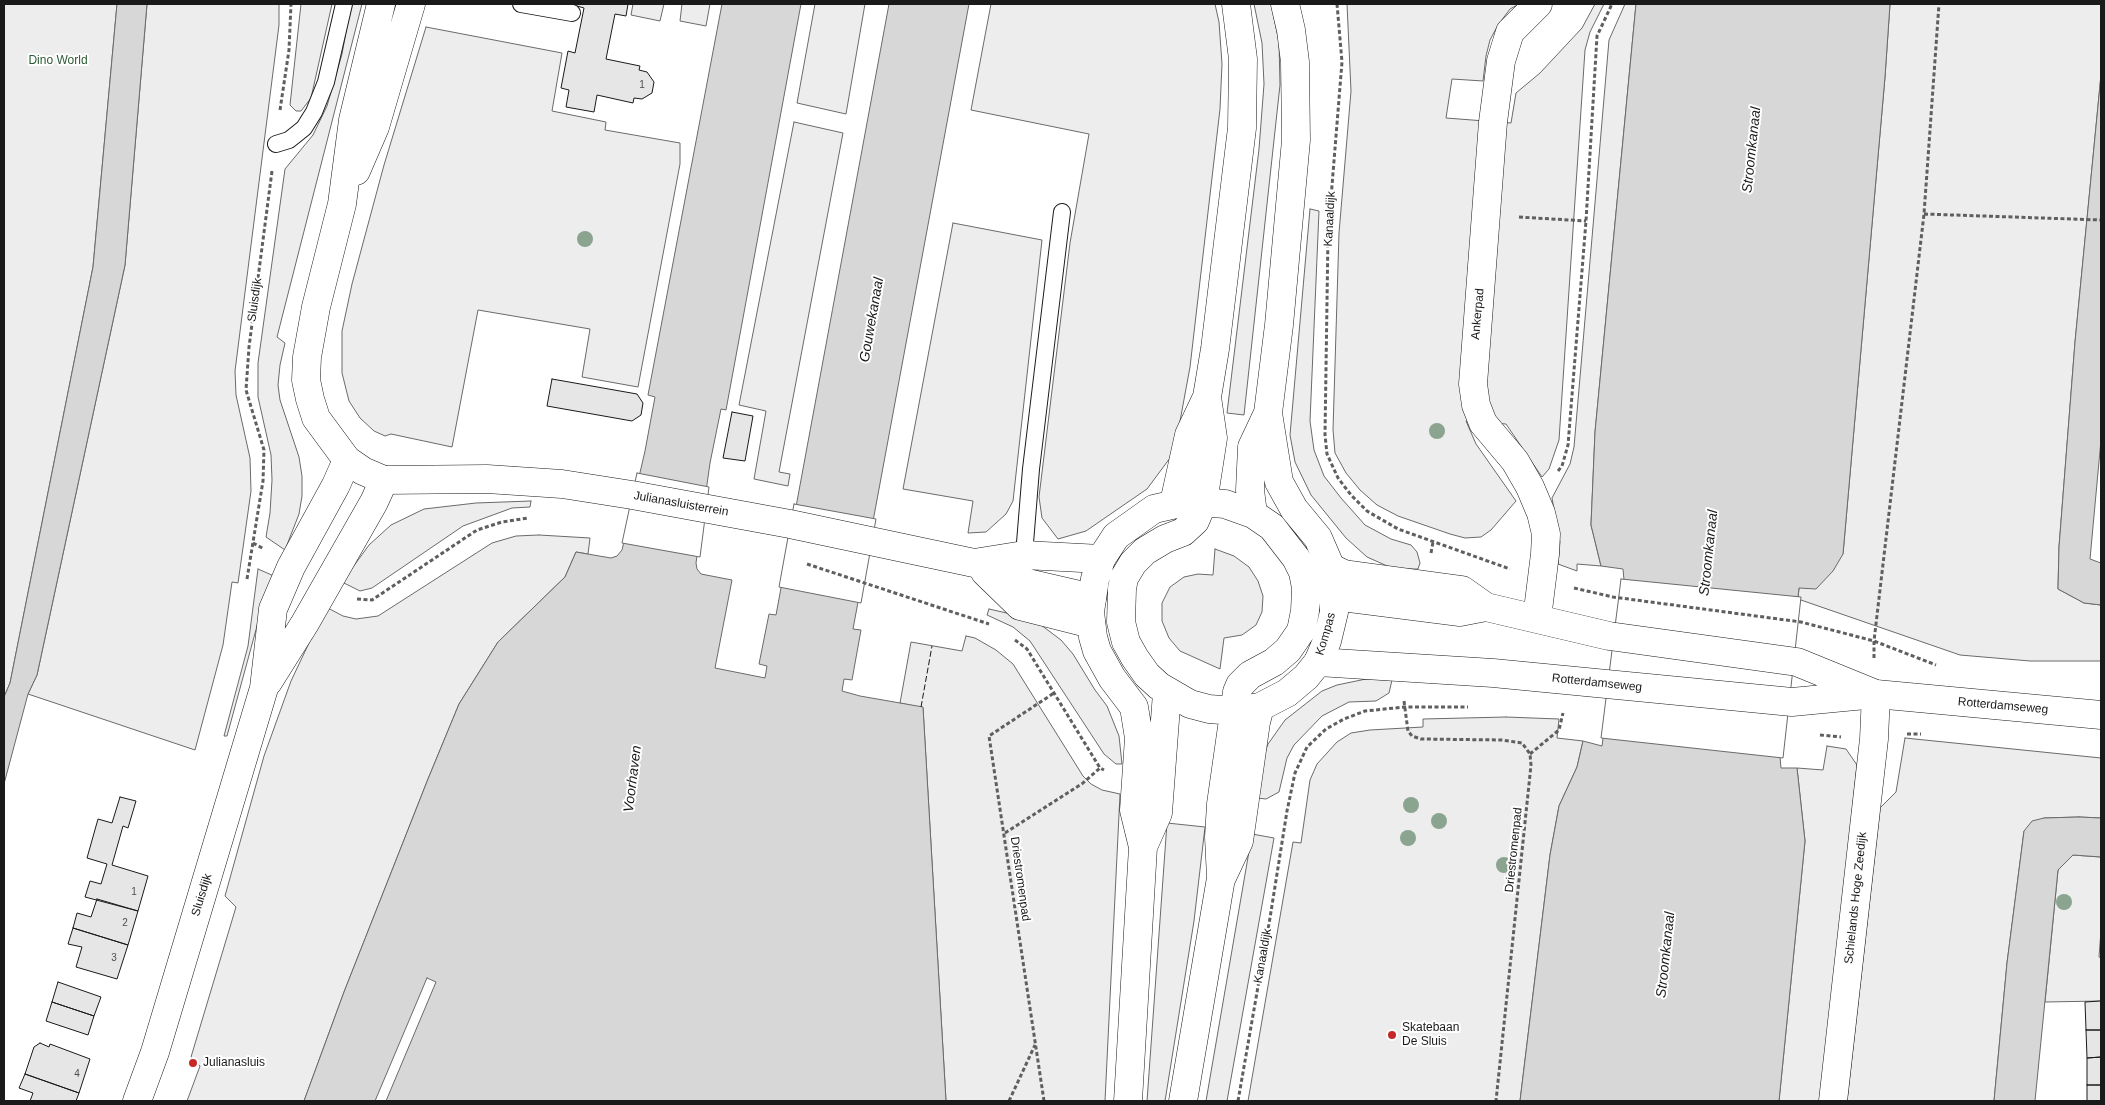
<!DOCTYPE html>
<style>
body{margin:0}
#map{position:relative;width:2105px;height:1105px;overflow:hidden;background:#fff;font-family:Arial,sans-serif}
canvas{display:block}
.frame{position:absolute;inset:0;border:5px solid #1a1a1a;pointer-events:none}
</style>
<div id="map">
<canvas width="2105" height="1105"></canvas>
<div class="frame"></div>
</div>
<script>
const context = document.querySelector('canvas').getContext('2d');
context.lineJoin = 'round';
function fillPath(path, color) { context.fillStyle = color; context.fill(path, 'evenodd'); }
const shape = rows => new Path2D(rows.map(r => 'M' + r).join(''));
function strokePath(path, color, width, dash) { context.strokeStyle = color; context.lineWidth = width; context.lineCap = dash ? 'butt' : 'round'; context.setLineDash(dash || []); context.stroke(path); }
function label(font, color, halo, rows, align = 'center') {
  context.font = font + ' Arial,sans-serif'; context.lineWidth = 4; context.setLineDash([]); context.textBaseline = 'middle'; context.strokeStyle = halo; context.fillStyle = color; for (const [text, x, y, turn = 0] of rows) {
    context.save(); context.translate(x, y); context.rotate((+turn || 0) * Math.PI / 180); context.textAlign = isNaN(turn) ? turn : align; if (halo) context.strokeText(text, 0, 0); context.fillText(text, 0, 0); context.restore();
  }
}
const built = shape([
 [4,4,117,4,93,267,10,683,4,697,4,4],
 [147,4,279,4,279,25,235,371,236,395,250,458,251,491,238,583,232,582,223,645,195,750,28,694,37,675,125,265,147,4],
 [301,4,332,4,311,98,301,111,296,111,290,105,301,4],
 [351,4,362,4,277,337,285,343,280,365,278,385,280,400,299,457,302,476,302,496,299,514,285,550,266,537,270,513,272,480,271,455,258,397,258,363,285,169,313,135,327,106,342,54,351,4],
 [633,4,664,4,660,21,631,15,633,4],
 [682,4,710,4,706,26,680,21,682,4],
 [815,4,865,4,846,114,797,103,815,4],
 [991,4,1215,4,1219,22,1222,64,1220,109,1190,367,1178,432,1170,458,1147,489,1099,522,1086,531,1058,539,1042,518,1039,497,1070,243,1089,134,971,110,991,4],
 [1254,4,1271,4,1279,42,1280,85,1244,415,1227,413,1259,149,1264,84,1262,43,1254,4],
 [1347,4,1519,4,1510,9,1498,25,1490,40,1486,56,1483,81,1452,79,1446,118,1511,123,1516,93,1540,73,1582,28,1595,4,1604,4,1590,32,1585,50,1559,440,1549,469,1542,477,1506,424,1466,421,1476,444,1516,501,1491,530,1481,537,1465,538,1450,534,1398,516,1377,505,1360,490,1346,473,1335,453,1333,430,1339,233,1351,91,1347,4],
 [1625,4,1636,4,1595,432,1591,525,1601,566,1577,564,1577,571,1558,564,1560,542,1552,498,1570,464,1574,447,1609,40,1625,4],
 [1890,4,2101,4,2101,75,2075,342,2059,547,2058,589,2084,603,2101,605,2101,661,2030,661,1960,655,1798,599,1799,588,1843,554,1885,77,1890,4],
 [426,27,562,53,552,111,606,122,605,130,680,143,680,164,638,387,582,377,590,329,478,310,452,447,391,434,385,436,374,431,360,418,349,401,342,373,342,331,352,284,384,165,426,27],
 [794,122,843,133,779,472,790,474,788,486,754,479,766,411,739,405,794,122],
 [1310,209,1319,211,1310,421,1314,450,1324,476,1341,498,1365,525,1391,539,1411,545,1417,552,1420,563,1418,569,1394,569,1367,557,1346,538,1311,495,1295,462,1290,435,1310,209],
 [953,223,1042,240,1013,501,1006,514,986,532,968,533,973,501,903,489,953,223],
 [531,501,530,507,512,508,463,526,372,588,360,591,342,582,369,545,391,525,424,509,476,503,531,501],
 [539,535,590,538,588,554,576,552,565,577,498,642,459,704,428,779,344,992,304,1101,187,1101,200,1066,191,1057,236,907,225,896,264,756,291,681,326,607,343,616,356,619,378,616,492,543,516,536,539,535],
 [1215,549,1234,556,1249,567,1258,581,1263,596,1262,612,1256,625,1242,635,1224,638,1220,669,1180,651,1169,638,1162,621,1162,603,1170,587,1184,577,1198,574,1213,575,1215,549],
 [258,569,274,576,263,604,227,736,224,736,248,646,258,569],
 [989,609,1033,619,1061,640,1073,654,1095,690,1107,706,1119,736,1122,764,1116,764,1104,754,1030,641,1013,627,987,615,989,609],
 [966,636,975,638,996,650,1013,664,1083,776,1091,784,1102,790,1120,794,1105,1101,946,1101,923,708,900,703,911,642,962,651,966,636],
 [1366,679,1392,680,1389,693,1376,701,1349,702,1322,716,1294,745,1287,758,1279,792,1266,799,1257,798,1262,761,1268,744,1285,720,1322,691,1337,685,1366,679],
 [1506,717,1559,719,1557,738,1583,741,1577,767,1559,806,1550,855,1520,1101,1248,1101,1293,842,1301,843,1310,780,1317,764,1337,742,1351,733,1370,730,1423,727,1423,719,1506,717],
 [1905,738,2101,758,2101,818,2079,817,2044,818,2024,831,2007,963,1994,1101,1847,1101,1880,808,1896,792,1905,738],
 [1827,746,1846,749,1857,765,1822,1101,1779,1101,1805,841,1797,768,1823,770,1827,746],
 [1167,823,1205,827,1194,921,1165,1101,1147,1101,1167,823],
 [1252,834,1274,838,1227,1101,1206,1101,1252,834],
 [2073,855,2101,857,2101,931,2099,957,2101,958,2101,1001,2045,1002,2058,870,2073,855]
]);
fillPath(built, '#ededed');
strokePath(built, '#6a6a6a', 1);
const water = shape([
 [117,4,147,4,125,265,37,675,28,694,4,784,4,697,10,683,93,267,117,4],
 [722,4,801,4,726,410,721,409,710,463,696,563,697,569,701,574,732,580,715,668,765,678,767,666,759,664,769,614,776,615,889,4,969,4,853,629,861,630,852,680,844,679,842,691,860,696,923,707,946,1101,304,1101,344,992,428,779,459,704,498,642,565,577,576,552,611,558,617,556,622,550,645,451,655,397,648,395,722,4],
 [1636,4,1890,4,1885,77,1843,554,1833,571,1816,589,1799,588,1780,757,1781,768,1797,768,1805,841,1779,1101,1520,1101,1550,855,1559,806,1577,767,1583,741,1602,746,1624,580,1623,569,1601,566,1591,525,1595,432,1636,4],
 [2101,75,2101,440,2090,559,2101,563,2101,605,2084,603,2058,589,2059,547,2075,342,2101,75],
 [2079,817,2101,818,2101,857,2073,855,2058,870,2035,1101,1994,1101,2007,963,2024,831,2032,821,2044,818,2079,817]
]);
fillPath(water, '#d7d7d7');
strokePath(water, '#6a6a6a', 1);
const pier = shape([
 [637,473,709,487,700,557,622,543,637,473],
 [794,504,876,519,861,603,779,587,794,504],
 [1621,579,1801,597,1783,758,1601,738,1621,579],
 [427,978,436,982,386,1101,375,1101,427,978]
]);
fillPath(pier, '#fff');
strokePath(pier, '#6a6a6a', 1);
const building = shape([
 [570,4,628,4,626,16,615,14,606,59,640,66,639,70,647,72,654,82,652,93,642,99,634,98,633,103,597,95,594,112,566,107,569,90,561,88,568,51,575,53,584,8,570,4],
 [552,379,637,394,643,403,641,415,632,421,547,406,552,379],
 [732,412,753,416,745,461,723,458,732,412],
 [120,797,136,801,128,828,123,826,112,865,148,876,138,911,85,897,90,881,101,884,107,864,87,858,98,819,112,823,120,797],
 [97,899,138,911,128,945,73,928,77,913,91,917,97,899],
 [73,928,128,945,117,979,76,967,82,947,68,944,73,928],
 [58,982,101,997,94,1016,52,1002,58,982],
 [2101,1001,2101,1030,2086,1030,2085,1002,2101,1001],
 [52,1002,94,1016,88,1035,46,1021,52,1002],
 [2086,1030,2101,1030,2101,1057,2087,1058,2086,1030],
 [40,1043,49,1047,50,1044,90,1059,79,1093,25,1074,34,1047,40,1043],
 [2101,1057,2101,1085,2087,1085,2087,1058,2101,1057],
 [25,1074,79,1093,76,1101,30,1101,33,1093,19,1088,25,1074],
 [2087,1085,2101,1085,2101,1101,2087,1101,2087,1085]
]);
fillPath(building, '#e6e6e6');
strokePath(building, '#1a1a1a', 1);
const service = shape([
 [521,4,572,13],
 [276,144,289,140,304,128,314,112,326,82,344,4],
 [1024,555,1031,469,1062,212]
]);
const minor = shape([
 [1537,618,1545,554,1546,534,1541,513,1530,487,1515,461,1483,423,1476,405,1473,384,1493,122,1501,61,1510,32,1538,4],
 [1833,1101,1874,739,1876,694]
]);
const tertiary = shape([
 [268,682,305,623,374,502,384,480],
 [137,1101,155,1052,264,688,273,609,291,567,336,485,347,460]
]);
const secondary = shape([
 [381,4,353,120,342,204,316,307,307,357,306,380,310,399,316,418,347,460,363,471,384,480,487,479,562,484,632,495,790,524,974,563,1027,583,1092,598],
 [356,171,375,127,411,4],
 [974,563,1024,555,1101,559],
 [1331,568,1344,574,1462,590,1486,607,1609,636,1797,662,1873,693],
 [985,572,1020,606,1091,624],
 [1334,596,1460,612,1486,607],
 [1318,662,1493,673,1792,702,1876,694,2101,715]
]);
const primary = shape([
 [1207,397,1213,438,1203,502,1195,521,1183,532,1165,539,1145,551,1133,563,1124,578,1122,589,1121,622,1126,642,1135,658,1147,675,1159,686,1190,704,1209,709,1234,711,1260,707,1287,693,1306,677,1318,662,1327,641,1334,612,1331,568,1318,538,1294,509,1279,482,1268,413,1279,325,1296,140,1295,62,1291,30,1285,4],
 [1174,503,1189,435,1207,397,1215,349,1242,128,1243,59,1236,4],
 [1253,514,1250,490,1252,447,1268,413],
 [1143,847,1158,813,1167,693],
 [1222,877,1239,841,1256,722,1260,707],
 [1128,1101,1143,847,1134,810,1139,738,1134,707,1112,678,1097,651,1093,637,1090,612,1095,579,1101,559,1116,536,1154,509,1189,501,1225,504,1253,514,1272,527,1296,558,1303,572,1306,588,1305,611,1301,631,1288,650,1274,662,1250,675,1240,685,1237,692,1221,804,1219,837,1221,878,1183,1101]
]);
strokePath(service, '#1a1a1a', 18);
strokePath(minor, '#1a1a1a', 29);
strokePath(tertiary, '#1a1a1a', 29);
strokePath(secondary, '#1a1a1a', 29);
strokePath(primary, '#1a1a1a', 29);
strokePath(shape([
 [1337,4,1342,62,1328,235,1325,435,1327,454,1338,478,1351,495,1367,511,1398,529,1510,569],
 [280,110,289,50,291,4],
 [1924,214,2101,220],
 [1519,217,1586,221],
 [1558,471,1562,466,1568,445,1586,221,1597,36,1612,4],
 [253,543,264,549],
 [1431,553,1433,542],
 [807,564,989,624],
 [247,579,263,481,264,450,246,390,249,347,272,171],
 [1574,588,1613,597,1801,622,1874,641,1936,665],
 [357,599,372,600,477,530,502,522,528,518],
 [1015,640,1027,649,1100,768,1104,770],
 [1874,658,1874,641,1924,214,1939,4],
 [1404,701,1408,731,1412,736,1421,739,1502,740,1522,743,1530,754,1531,765,1496,1101],
 [1907,734,1921,734],
 [1820,735,1841,737],
 [1530,754,1559,730,1563,713],
 [1005,833,1083,783,1100,768],
 [1009,1101,1035,1045],
 [1044,1101,989,736,1054,693],
 [1238,1101,1270,918,1287,811,1295,773,1307,747,1326,729,1344,719,1365,711,1405,707,1468,707]
]), '#5f5f5f', 3, [4, 2.5]);
strokePath(service, '#fff', 16);
strokePath(minor, '#fff', 28);
strokePath(tertiary, '#fff', 28);
strokePath(secondary, '#fff', 28);
strokePath(primary, '#fff', 28);
strokePath(shape([
 [921,707,932,646]
]), '#1a1a1a', 1, [6, 2.5]);
context.fillStyle = '#8aa48f';
for (const [x, y] of [
 [585,239],
 [1437,431],
 [1411,805],
 [1439,821],
 [1408,838],
 [1504,865],
 [2064,902]
]) { context.beginPath(); context.arc(x, y, 8, 0, 2 * Math.PI); context.fill(); }
for (const [x, y, r, color] of [
 [1392,1035,5,"#c62828"],
 [193,1063,5,"#c62828"]
]) { const dot = new Path2D(); dot.arc(x, y, r, 0, 2 * Math.PI); context.fillStyle = color; context.fill(dot); strokePath(dot, '#fff', 2); }
label('10px', '#4d4d4d', null, [
 ["1",642,85],
 ["1",134,892],
 ["2",125,923],
 ["3",114,958],
 ["4",77,1074]
]);
label('12px', '#2b5a34', '#fff', [
 ["Dino World",58,61]
]);
label('12px', '#1a1a1a', '#fff', [
 ["Kanaaldijk",1330,219,-87],
 ["Sluisdijk",255,300,-82],
 ["Ankerpad",1478,314,-85],
 ["Julianasluisterrein",681,504,10],
 ["Kompas",1326,634,-74],
 ["Rotterdamseweg",1597,683,6],
 ["Rotterdamseweg",2003,706,5],
 ["Driestromenpad",1514,850,-84],
 ["Driestromenpad",1020,879,82],
 ["Sluisdijk",202,895,-73],
 ["Schielands Hoge Zeedijk",1856,898,-84],
 ["Kanaaldijk",1263,956,-80]
]);
label('12px', '#1a1a1a', '#fff', [
 ["Skatebaan",1402,1028],
 ["De Sluis",1402,1042],
 ["Julianasluis",203,1063]
], 'left');
label('italic 14px', '#1a1a1a', '#fff', [
 ["Stroomkanaal",1752,150,-84],
 ["Gouwekanaal",872,320,-80],
 ["Stroomkanaal",1709,553,-84],
 ["Voorhaven",633,779,-83],
 ["Stroomkanaal",1666,955,-84]
]);
</script>
